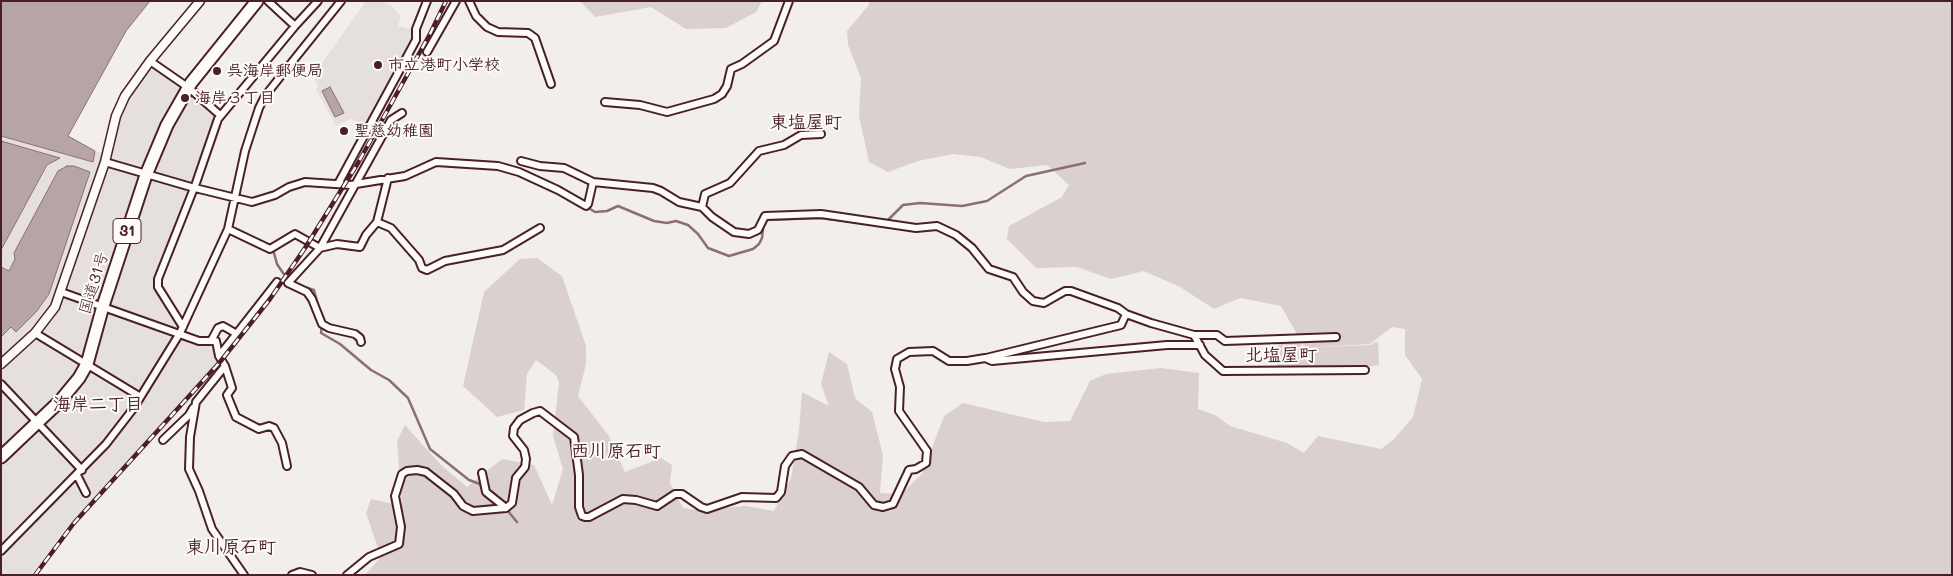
<!DOCTYPE html>
<meta charset="utf-8">
<style>
body{margin:0}
#map{position:relative;width:1953px;height:576px;overflow:hidden;background:#f2efeb;font-family:Mali,sans-serif}
canvas{display:block}
.frame{position:absolute;inset:0;border:2px solid #4a1f2b;pointer-events:none}
</style>
<div id="map">
<canvas width="1953" height="576"></canvas>
<div class="frame"></div>
</div>
<script>
const context = document.querySelector('canvas').getContext('2d');
context.lineJoin = 'round';
function fillPath(path, color) { context.fillStyle = color; context.fill(path, 'evenodd'); }
const shape = rows => new Path2D(rows.map(r => 'M' + r).join(''));
function strokePath(path, color, width, dash) { context.strokeStyle = color; context.lineWidth = width; context.lineCap = dash ? 'butt' : 'round'; context.setLineDash(dash || []); context.stroke(path); }
function label(font, color, halo, rows, align = 'center') {
  context.font = font + ' Mali,"Klee One",sans-serif'; context.lineWidth = 4; context.setLineDash([]); context.textBaseline = 'middle'; context.strokeStyle = halo; context.fillStyle = color; for (const [text, x, y, turn = 0] of rows) {
    context.save(); context.translate(x, y); context.rotate((+turn || 0) * Math.PI / 180); context.textAlign = isNaN(turn) ? turn : align; if (halo) context.strokeText(text, 0, 0); context.fillText(text, 0, 0); context.restore();
  }
}
fillPath(shape([
 [366,1,381,1,392,6,401,16,398,26,411,29,414,41,367,126,351,119,336,126,316,89,318,86,313,76],
 [151,61,221,114,158,282,187,334,194,338,215,342,219,362,74,520,31,575,1,575,1,337,11,326,15,331,44,303,90,172,15,259,9,271,1,267,1,250,48,165,60,158,1,141,1,136,92,162,95,151,107,155,124,95]
]), '#e5dfdd');
fillPath(shape([
 [580,1,762,1,756,12,726,28,686,29,651,7,595,17],
 [870,1,1952,1,1952,575,365,575,381,557,366,513,371,499,402,506,397,441,405,425,441,465,467,487,502,459,534,465,552,505,563,469,553,436,559,383,556,375,536,360,527,374,524,410,497,417,463,386,484,292,520,259,537,258,562,276,586,346,586,364,578,396,609,436,625,472,661,458,672,465,670,483,683,508,697,510,746,506,774,511,791,478,799,431,802,392,829,406,821,384,829,352,847,364,855,398,872,412,883,455,880,493,901,494,922,474,944,416,963,403,1044,422,1070,421,1090,381,1106,374,1161,368,1199,373,1198,409,1215,415,1230,426,1287,443,1304,453,1318,436,1381,449,1394,439,1413,417,1422,379,1405,355,1405,329,1392,327,1370,344,1306,348,1370,345,1378,341,1379,365,1366,367,1277,369,1279,340,1298,339,1303,348,1305,348,1281,306,1240,298,1214,309,1180,287,1144,271,1111,279,1077,267,1036,268,1007,239,1009,226,1062,197,1069,185,1047,165,1010,169,980,157,953,154,918,161,888,172,869,162,859,116,861,78,848,45,847,31,868,6]
]), '#d9d0cf');
const water = shape([
 [1,1,150,1,126,31,68,136,95,151,93,162,1,136,1,1],
 [330,87,344,113,335,117,322,91,330,87],
 [1,141,60,158,47,165,1,250,1,141],
 [67,166,74,166,90,172,49,294,37,311,16,332,11,327,1,337,1,267,9,271,15,259,14,253,58,171,67,166]
]);
fillPath(water, '#b7a5a6');
strokePath(water, '#8b6f75', 1);
strokePath(shape([
 [587,207,595,212,607,211,618,206,654,221,667,223,676,221,688,225,698,234,708,248,729,256,753,249,759,244,762,238,764,220,820,218,861,223],
 [886,222,903,205,920,203,962,206,987,201,1026,176,1085,163],
 [274,253,277,264,283,273,296,284],
 [301,286,314,290,318,306],
 [322,325,321,333,340,344,371,370,389,380,408,398,430,449,469,480,480,484,483,491],
 [507,510,517,522]
]), '#8b6f75', 2.5);
const minor = shape([
 [268,1,295,26],
 [469,1,476,16,487,27,498,32,528,33,535,38,551,84],
 [427,52,456,1],
 [150,61,189,88,220,115],
 [605,102,640,105,667,112,714,99,722,94,727,86,731,69,742,64,774,41,789,1],
 [521,161,540,166,564,168,593,182,653,188,661,191,679,202,702,207,712,217,734,232,749,234,758,230,765,216,821,214,916,228,937,226,956,235,972,248,989,269,1013,277,1023,292,1033,301,1044,303,1065,291,1071,291,1118,308,1126,314,1151,323,1194,335,1205,355,1223,371,1365,370],
 [105,162,191,187,252,202,275,195,289,187,305,182,350,185,405,176,436,162,498,166,519,172,558,190,586,206,588,204,593,182],
 [338,184,416,40,416,29,427,1],
 [702,207,705,194,730,183,759,151,784,145,801,135,821,134],
 [377,222,391,228,419,260,422,268,427,270,445,261,503,250,540,228],
 [228,229,270,249,295,234,320,248,337,244,360,247,366,235,377,222,388,178],
 [61,292,199,341,216,341,219,356,225,366,232,388,227,395,236,417,259,429,269,426,274,428,282,443,287,466],
 [183,327,158,287,158,279,196,183,218,119,295,26,318,1],
 [35,333,139,396],
 [1194,335,1217,335,1225,341,1336,337],
 [211,341,218,328,223,326,237,334],
 [361,342,360,338,355,334,329,328,322,324,312,299,307,292,288,283,320,248,391,120,402,113],
 [219,356,277,282],
 [986,358,1121,325,1126,314],
 [225,366,196,402,190,437,189,469,199,491,212,529,244,575],
 [1,384,82,470],
 [163,440,189,415,193,408],
 [482,473,486,492,506,508],
 [77,475,86,493],
 [1,551,106,444,133,409,180,333,228,229,245,151,259,108,265,96,284,72,341,1],
 [292,575,300,572,312,575],
 [347,575,369,557,399,544,401,527,395,496,402,474,407,471,417,470,426,472,454,494,463,506,473,511,506,508,512,503,516,478,525,467,526,459,524,450,513,436,514,428,520,420,533,413,540,411,574,437,579,475,579,507,582,516,585,517,589,517,623,499,636,500,657,506,675,494,682,494,701,507,707,509,742,497,776,498,781,492,785,466,792,456,802,454,859,487,874,505,883,507,893,504,909,470,916,469,926,463,927,451,899,411,900,387,895,369,897,359,909,352,933,351,949,361,967,361,985,358,992,361,1167,345,1200,345]
]);
const tertiary = shape([
 [1,364,35,333,55,307,105,162,116,116,125,96,150,61,200,1]
]);
const trunk = shape([
 [1,457,60,401,79,378,87,364,103,306,146,175,167,125,191,83,257,1]
]);
strokePath(minor, '#4a1f2b', 10);
strokePath(tertiary, '#4a1f2b', 11);
strokePath(trunk, '#4a1f2b', 15);
strokePath(minor, '#fdfcf7', 6);
strokePath(tertiary, '#fdfcf7', 8);
strokePath(trunk, '#fdfcf7', 11);
const rail = shape([
 [35,575,74,523,220,362,270,299,305,248,358,163,430,34,446,1]
]);
strokePath(rail, '#4a1f2b', 4.5);
strokePath(rail, '#fdfcf7', 2.5, [8]);
for (const [x, y, r, color] of [
 [378,65,5,"#4a1f2b"],
 [217,71,5,"#4a1f2b"],
 [185,98,5,"#4a1f2b"],
 [344,131,5,"#4a1f2b"]
]) { const dot = new Path2D(); dot.arc(x, y, r, 0, 2 * Math.PI); context.fillStyle = color; context.fill(dot); strokePath(dot, '#fdfcf7', 2); }
for (const [x, y, w] of [
 [127,231,28]
]) { const box = new Path2D(); box.roundRect(x - w / 2, y - 12.5, w, 25, 4); context.fillStyle = '#fdfcf7'; context.fill(box); strokePath(box, '#4a1f2b', 1); }
label('bold 15px', '#4a1f2b', null, [
 ["31",127,231]
]);
label('bold 16px', '#4a1f2b', '#fdfcf7', [
 ["市立港町小学校",388,65],
 ["呉海岸郵便局",227,71],
 ["海岸３丁目",195,98],
 ["聖慈幼稚園",354,131]
], 'left');
label('16px', '#4a1f2b', '#fdfcf7', [
 ["国道31号",94,283,-73]
]);
label('bold 18px', '#4a1f2b', '#fdfcf7', [
 ["東塩屋町",806,122],
 ["北塩屋町",1281,355],
 ["海岸二丁目",98,404],
 ["西川原石町",616,451],
 ["東川原石町",231,547]
]);
</script>
